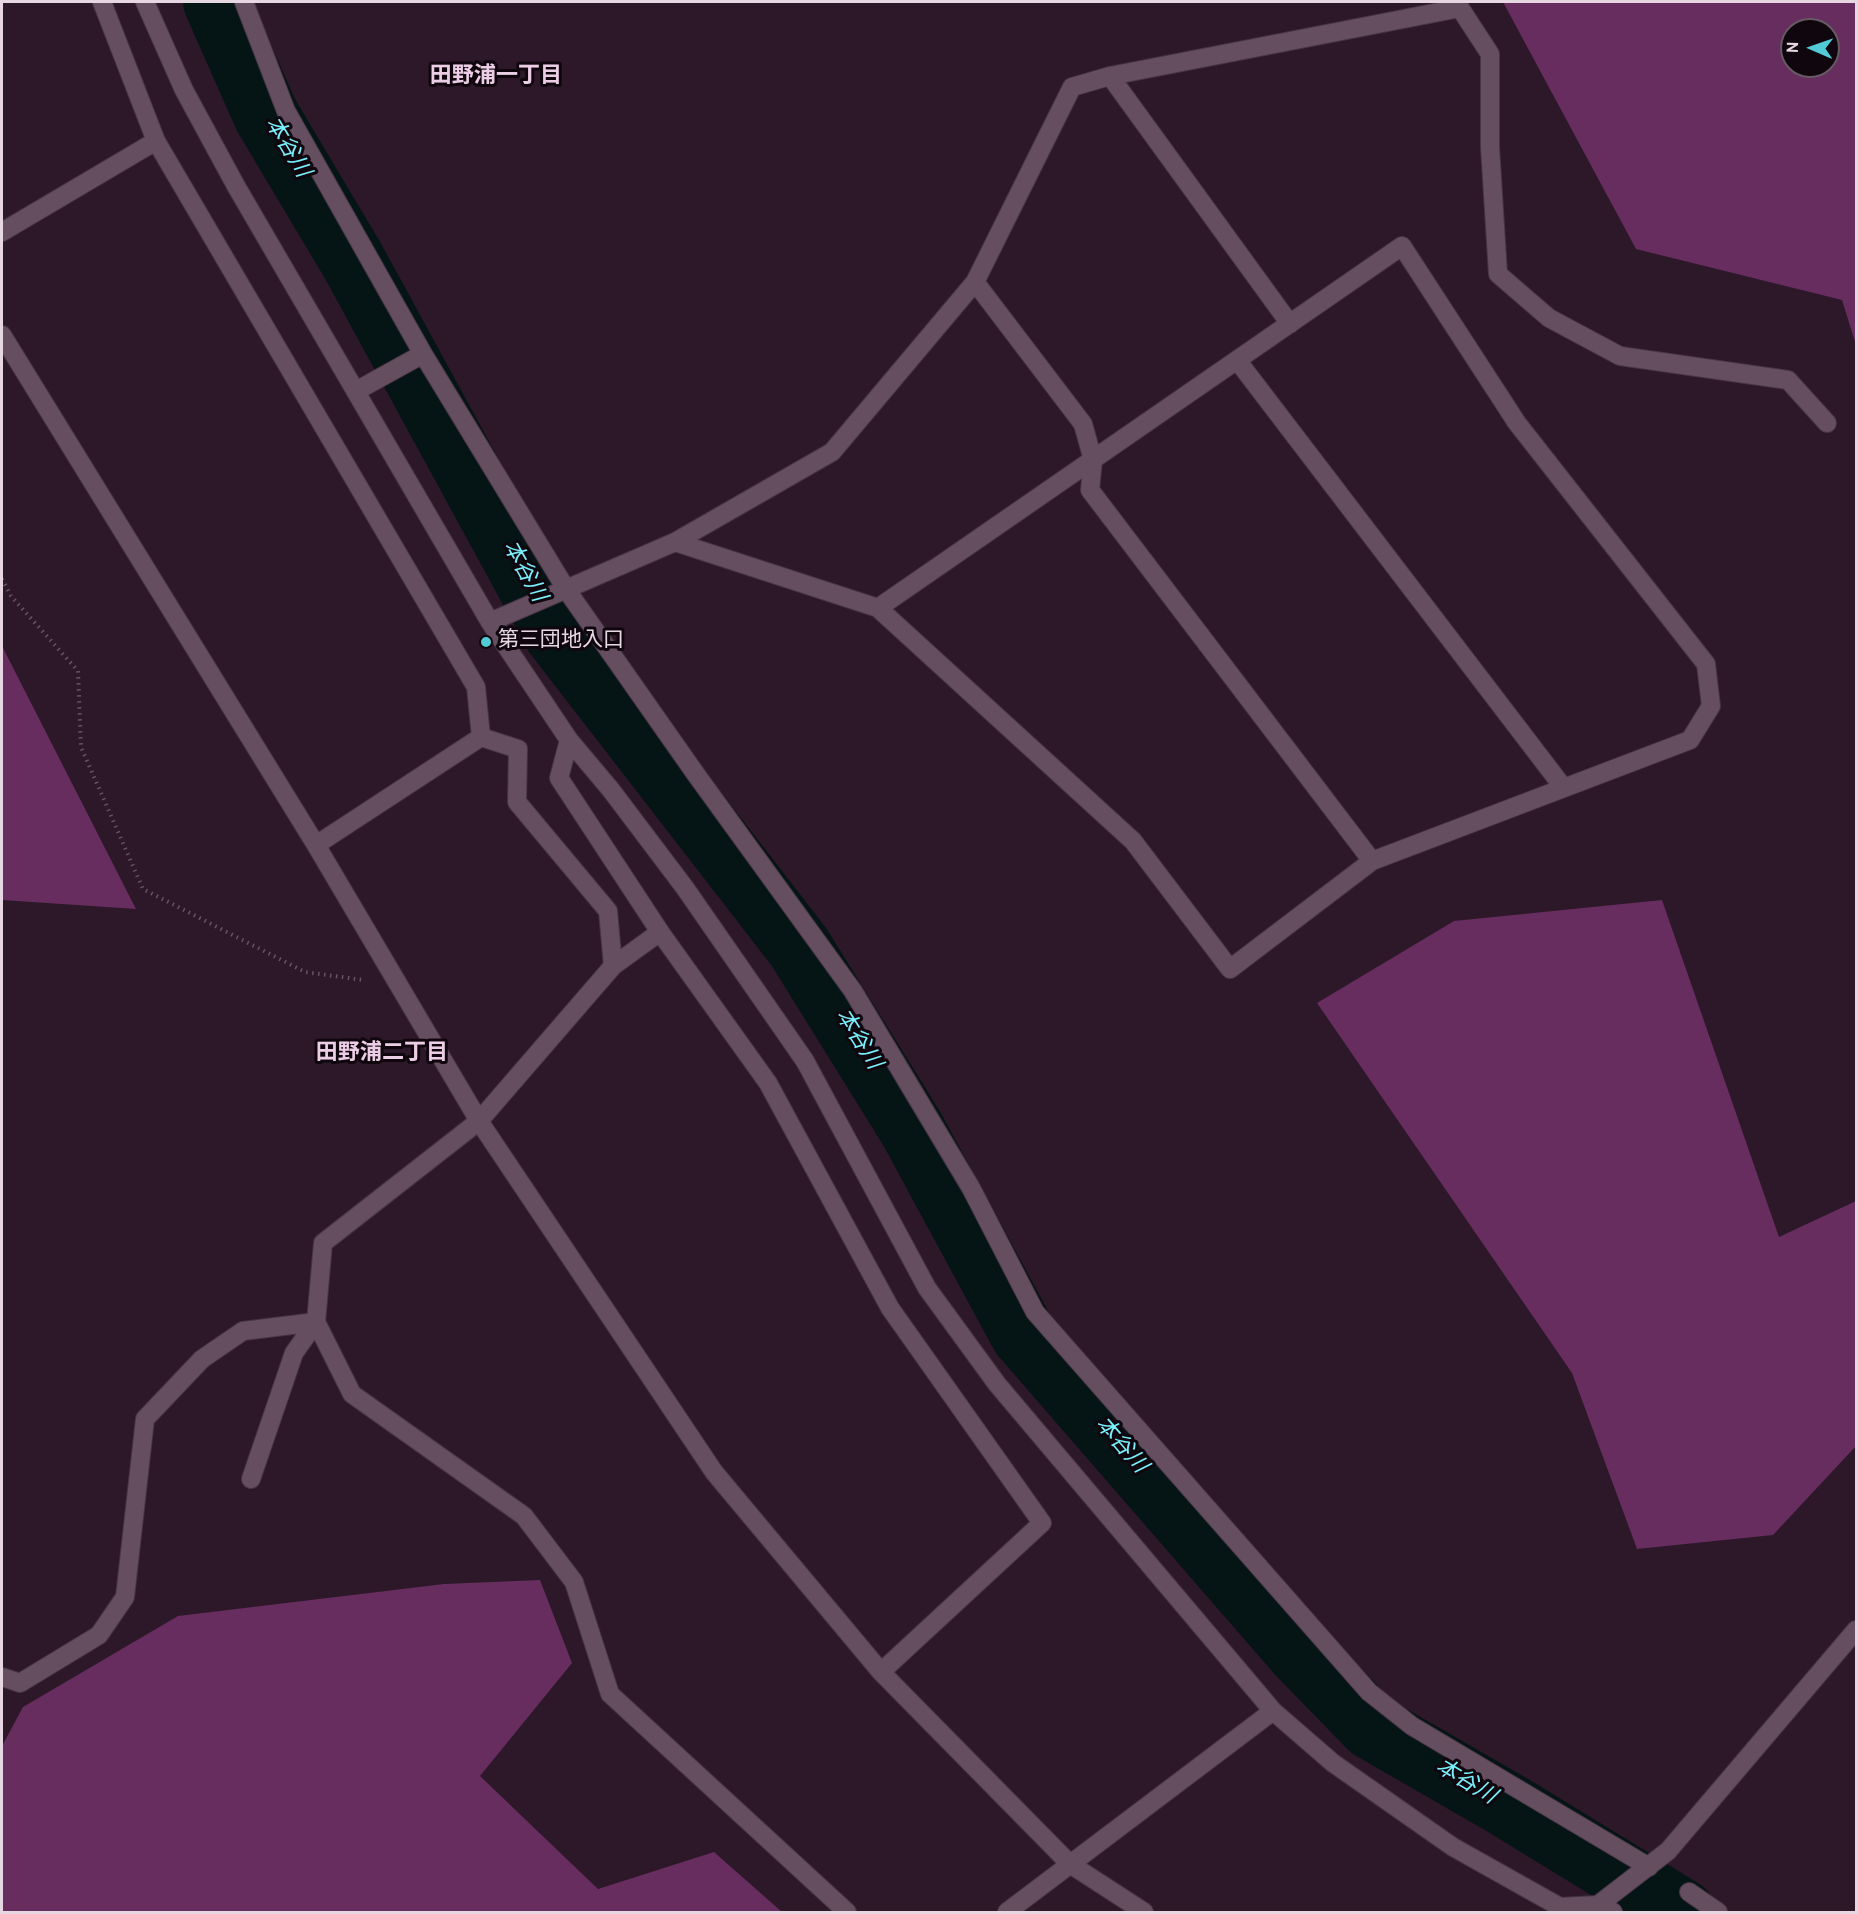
<!DOCTYPE html>
<meta charset="utf-8">
<style>
body{margin:0}
#map{position:relative;width:1858px;height:1914px;overflow:hidden;background:#2d1829;font-family:Overpass,sans-serif}
canvas{display:block}
.frame{position:absolute;inset:0;border:3px solid #e6d7e3;pointer-events:none}
.north{position:absolute;left:1780px;top:18px;width:60px;height:60px;box-sizing:border-box;background:#10070e;border:2px solid #665a63;border-radius:50%;rotate:272deg;font-size:16px;font-weight:700;line-height:24px;text-align:center;color:#e6d7e3}
.north::after{content:'';display:block;margin:auto;width:21px;height:27px;background:#52cbd7;clip-path:polygon(50% 0,100% 100%,50% 72%,0 100%)}
</style>
<div id="map">
<canvas width="1858" height="1914"></canvas>
<div class="frame"></div>
<div class="north">N</div>
</div>
<script>
const context = document.querySelector('canvas').getContext('2d');
context.lineJoin = 'round';
function fillPath(path, color) { context.fillStyle = color; context.fill(path, 'evenodd'); }
const shape = rows => new Path2D(rows.map(r => 'M' + r).join(''));
function strokePath(path, color, width, dash) { context.strokeStyle = color; context.lineWidth = width; context.lineCap = dash ? 'butt' : 'round'; context.setLineDash(dash || []); context.stroke(path); }
function label(font, color, halo, rows, align = 'center') {
  context.font = font + ' Overpass,"Noto Sans JP",sans-serif'; context.lineWidth = 6; context.setLineDash([]); context.textBaseline = 'middle'; context.strokeStyle = halo; context.fillStyle = color; for (const [text, x, y, turn = 0] of rows) {
    context.save(); context.translate(x, y); context.rotate((+turn || 0) * Math.PI / 180); context.textAlign = isNaN(turn) ? turn : align; if (halo) context.strokeText(text, 0, 0); context.fillText(text, 0, 0); context.restore();
  }
}
fillPath(shape([
 [1503,2,1856,2,1856,345,1842,300,1636,249],
 [1792,30,1828,30,1828,66,1792,66],
 [2,646,136,909,2,900],
 [1662,900,1779,1237,1856,1201,1856,1446,1773,1535,1637,1549,1572,1373,1317,1003,1454,921],
 [540,1580,572,1663,480,1776,598,1889,714,1852,782,1912,2,1912,2,1746,23,1707,178,1616,444,1584]
]), '#662d5e');
strokePath(shape([
 [216,2,266,115,353,261,556,633,799,947,912,1129,1023,1334,1300,1653,1372,1727,1509,1806,1682,1912]
]), '#051415', 66);
const minor = shape([
 [102,2,156,141,476,687,481,737,316,845],
 [145,2,184,90,236,186,490,622,569,740,611,790,685,888,805,1061,927,1288,997,1384,1273,1711,1333,1763,1453,1847,1560,1907,1598,1905,1613,1912],
 [244,2,286,111,423,354,566,589,695,773,853,991,971,1188,1035,1312,1369,1692,1412,1726,1649,1867],
 [1110,76,1290,324],
 [2,232,156,141],
 [975,282,1083,424,1093,460,1090,490,1372,861],
 [2,335,316,845,479,1121,714,1472,881,1672,1070,1864,1144,1912],
 [1237,360,1563,787],
 [356,391,423,354],
 [675,542,832,452,975,282,1072,87,1110,76,1460,8,1490,54,1490,147,1498,274,1549,318,1620,356,1788,380,1827,423],
 [490,622,675,542,878,608,1133,841,1230,969,1372,861,1690,740,1711,706,1706,664,1517,423,1402,246,878,608],
 [481,737,518,749,517,802,608,911,613,966],
 [569,740,559,778,660,932],
 [251,1479,294,1353,316,1322],
 [2,1677,20,1683,99,1635,125,1597,145,1419,202,1359,243,1331,316,1322],
 [1689,1892,1718,1912],
 [1598,1905,1668,1851,1856,1630],
 [847,1912,610,1694,574,1582,524,1516,352,1394,316,1322,323,1243,479,1121,613,966,660,932,768,1083,890,1308,1042,1523,881,1672],
 [1007,1912,1273,1711]
]);
strokePath(minor, '#463644', 20);
strokePath(shape([
 [2,579,11,596,78,671,81,747,143,889,305,972,363,980]
]), '#665363', 4, [1.5, 4.5]);
strokePath(minor, '#664e61', 18);
for (const [x, y, r, color] of [
 [486,642,6,"#52cbd7"]
]) { const dot = new Path2D(); dot.arc(x, y, r, 0, 2 * Math.PI); context.fillStyle = color; context.fill(dot); strokePath(dot, '#10070e', 2); }
label('21px', '#e6d7e3', '#10070e', [
 ["第三団地入口",498,642]
], 'left');
label('bold 22px', '#ebcee5', '#10070e', [
 ["田野浦一丁目",496,78],
 ["田野浦二丁目",382,1055]
]);
label('italic 22px', '#79f0fc', '#10070e', [
 ["本谷川",286,148,59],
 ["本谷川",523,572,61],
 ["本谷川",857,1040,58],
 ["本谷川",1120,1446,49],
 ["本谷川",1465,1783,31]
]);
</script>
